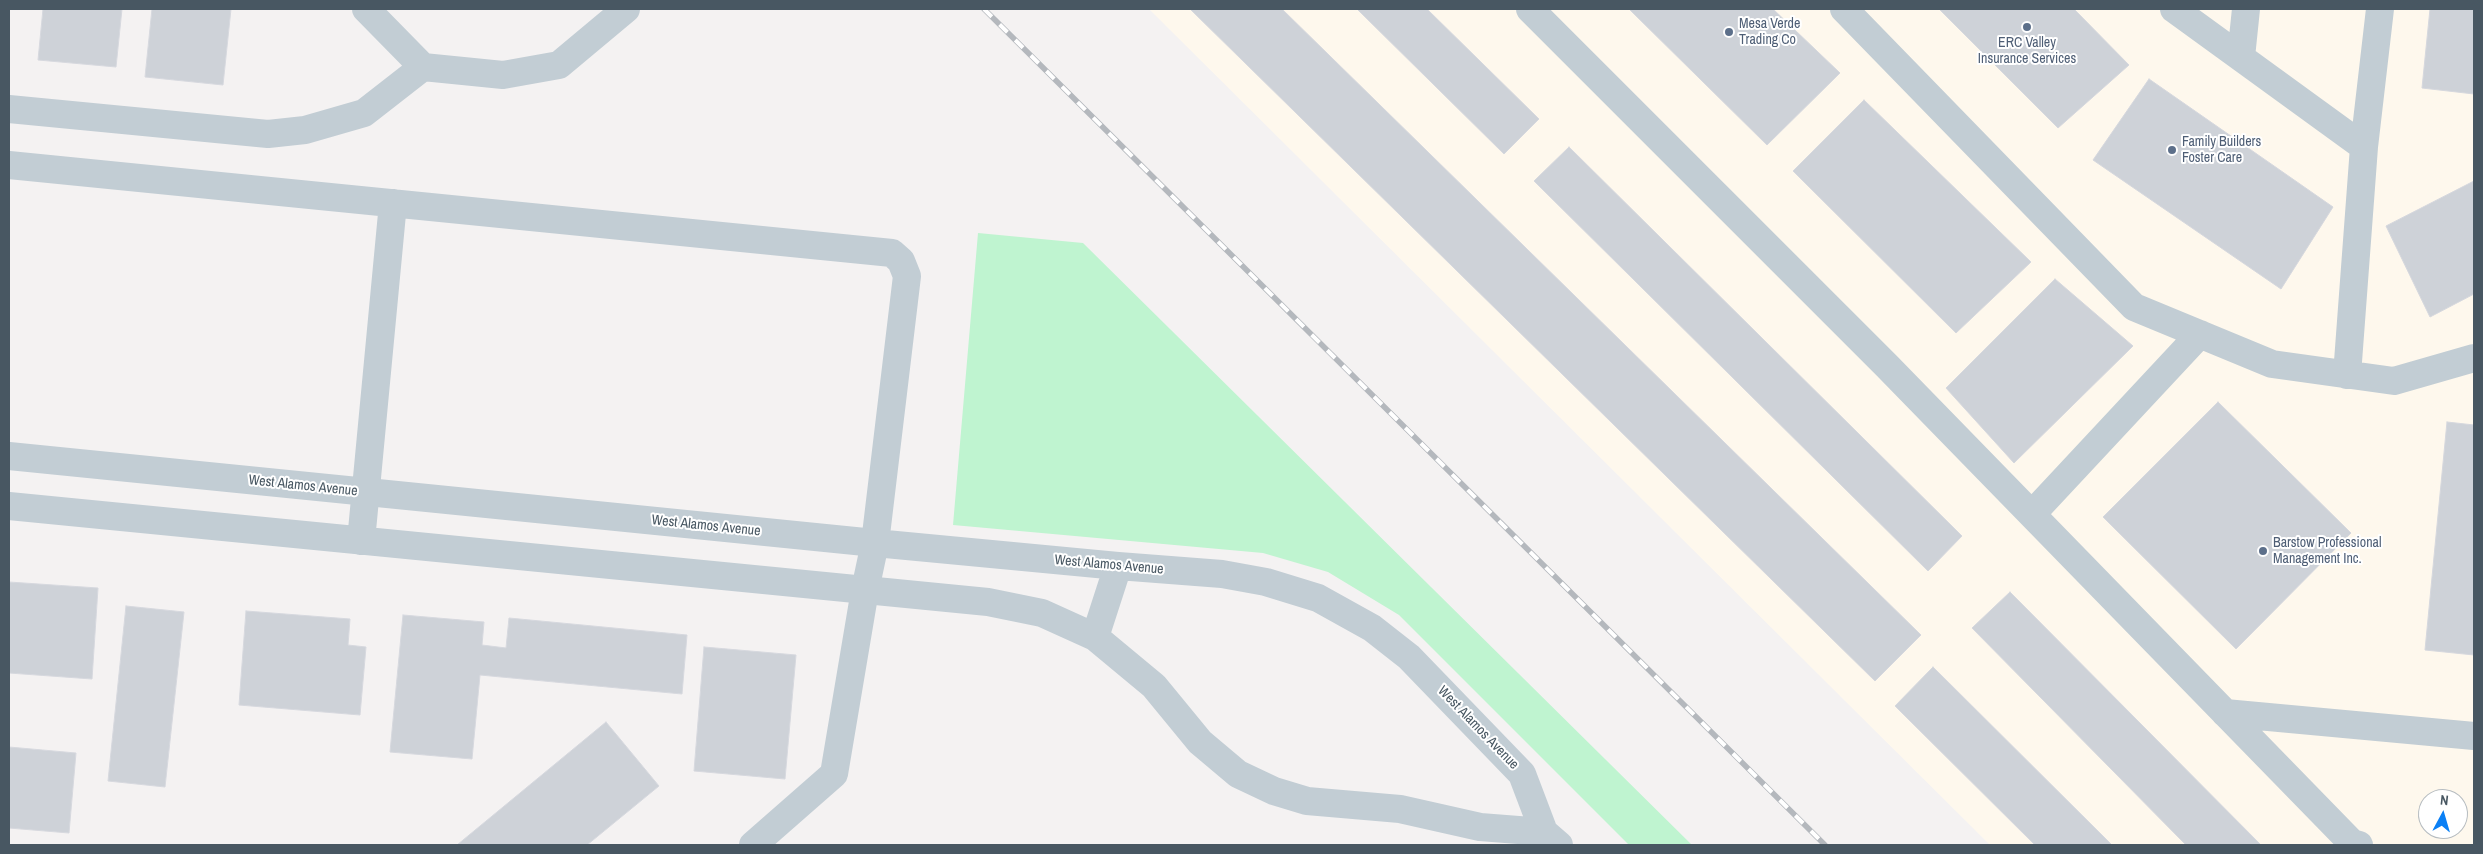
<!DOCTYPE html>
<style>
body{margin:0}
#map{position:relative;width:2483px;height:854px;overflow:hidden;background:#f4f2f2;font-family:"Archivo Narrow",sans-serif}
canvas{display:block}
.frame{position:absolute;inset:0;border:10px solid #485762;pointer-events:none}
.north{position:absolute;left:2418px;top:789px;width:50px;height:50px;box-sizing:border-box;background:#fff;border:1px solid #b6bcc0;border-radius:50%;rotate:6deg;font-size:14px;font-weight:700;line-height:20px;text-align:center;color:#485762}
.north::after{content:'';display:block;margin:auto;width:18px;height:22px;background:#0b80f5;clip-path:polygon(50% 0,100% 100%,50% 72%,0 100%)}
</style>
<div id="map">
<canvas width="2483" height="854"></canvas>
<div class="frame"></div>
<div class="north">N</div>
</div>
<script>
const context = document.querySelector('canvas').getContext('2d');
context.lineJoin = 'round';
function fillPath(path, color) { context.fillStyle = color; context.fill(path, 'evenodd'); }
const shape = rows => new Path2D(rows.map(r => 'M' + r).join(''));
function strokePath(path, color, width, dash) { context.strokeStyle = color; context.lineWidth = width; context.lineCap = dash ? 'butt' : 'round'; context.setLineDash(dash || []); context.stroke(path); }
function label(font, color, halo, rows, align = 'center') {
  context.font = font + ' "Archivo Narrow",sans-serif'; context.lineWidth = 4; context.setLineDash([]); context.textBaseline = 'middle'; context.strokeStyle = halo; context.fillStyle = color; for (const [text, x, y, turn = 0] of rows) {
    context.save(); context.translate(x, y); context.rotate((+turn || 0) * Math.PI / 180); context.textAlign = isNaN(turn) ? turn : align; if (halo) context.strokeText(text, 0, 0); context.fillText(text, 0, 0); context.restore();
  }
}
fillPath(shape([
 [1149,9,2474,9,2474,845,1990,845],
 [2428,799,2458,799,2458,829,2428,829]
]), '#fef8ed');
fillPath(shape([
 [978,233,1083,243,1692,845,1629,845,1399,615,1328,572,1263,553,953,525]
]), '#bff4d0');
const building = shape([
 [43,9,122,9,116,67,38,60,43,9],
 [152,9,231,9,223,85,145,77,152,9],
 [1190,9,1282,9,1921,635,1875,681,1190,9],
 [1357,9,1427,9,1539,119,1504,154,1357,9],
 [1629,9,1773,9,1840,73,1767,145,1629,9],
 [1939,9,2074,9,2129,65,2058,128,1939,9],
 [2430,9,2474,9,2474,94,2422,88,2430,9],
 [2149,79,2333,207,2281,289,2093,160,2149,79],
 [1864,100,2031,262,1956,333,1793,171,1864,100],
 [1569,147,1962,536,1928,571,1534,181,1569,147],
 [2474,181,2474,294,2430,317,2386,226,2474,181],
 [2055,279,2133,346,2014,463,1946,388,2055,279],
 [2218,402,2351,533,2236,649,2103,517,2218,402],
 [2447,422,2474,425,2474,655,2425,650,2447,422],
 [9,582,98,588,92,679,9,673,9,582],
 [2010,592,2261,845,2186,845,1972,628,2010,592],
 [126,606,184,612,165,787,108,781,126,606],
 [246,611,350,619,348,645,366,647,360,715,239,705,246,611],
 [403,615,484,622,482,645,506,648,509,618,687,635,682,694,480,675,472,759,390,752,403,615],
 [704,647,796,655,785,779,694,771,704,647],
 [1933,667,2112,845,2035,845,1895,706,1933,667],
 [606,722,659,786,587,845,457,845,606,722],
 [9,747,76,753,69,833,9,828,9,747]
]);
fillPath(building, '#ced2d8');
strokePath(building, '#d6d8de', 1);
strokePath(shape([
 [366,9,423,67],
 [1530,9,1887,366,2352,843,2359,845],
 [1844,9,2134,307,2272,364,2394,381,2474,358],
 [2174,9,2364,147,2380,9],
 [2241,57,2246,9],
 [9,109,268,134,305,130,364,113,423,67,503,75,559,65,626,9],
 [9,165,892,253,901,261,907,276,875,543,865,590,834,774,753,845],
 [2347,375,2364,147],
 [9,456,875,543,1118,566,1222,574,1266,582,1318,598,1372,628,1409,657,1522,774,1544,832,1559,845],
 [9,506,988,602,1042,613,1095,637,1154,686,1200,742,1238,774,1274,791,1307,801,1400,809,1480,827,1544,832],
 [2032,514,2200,334],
 [361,541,393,203],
 [1095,637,1118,566],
 [2225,713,2474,736]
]), '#c2cdd4', 28);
const rail = shape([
 [984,9,1825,845]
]);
strokePath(rail, '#b4b8bd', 5.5);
strokePath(rail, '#fff', 4, [11]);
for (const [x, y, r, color] of [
 [2027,27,5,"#5c6f8a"],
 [1729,32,5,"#5c6f8a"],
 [2172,150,5,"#5c6f8a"],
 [2263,551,5,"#5c6f8a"]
]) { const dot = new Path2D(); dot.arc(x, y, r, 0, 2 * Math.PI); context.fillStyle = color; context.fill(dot); strokePath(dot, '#fff', 2); }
label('14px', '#4e5e75', '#fff', [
 ["Mesa Verde",1739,24],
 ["Trading Co",1739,40],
 ["ERC Valley",2027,43,"center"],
 ["Insurance Services",2027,59,"center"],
 ["Family Builders",2182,142],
 ["Foster Care",2182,158],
 ["Barstow Professional",2273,543],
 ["Management Inc.",2273,559]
], 'left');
label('14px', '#485762', '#fff', [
 ["West Alamos Avenue",303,486,6],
 ["West Alamos Avenue",706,526,6],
 ["West Alamos Avenue",1109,565,5],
 ["West Alamos Avenue",1478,728,46]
]);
</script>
